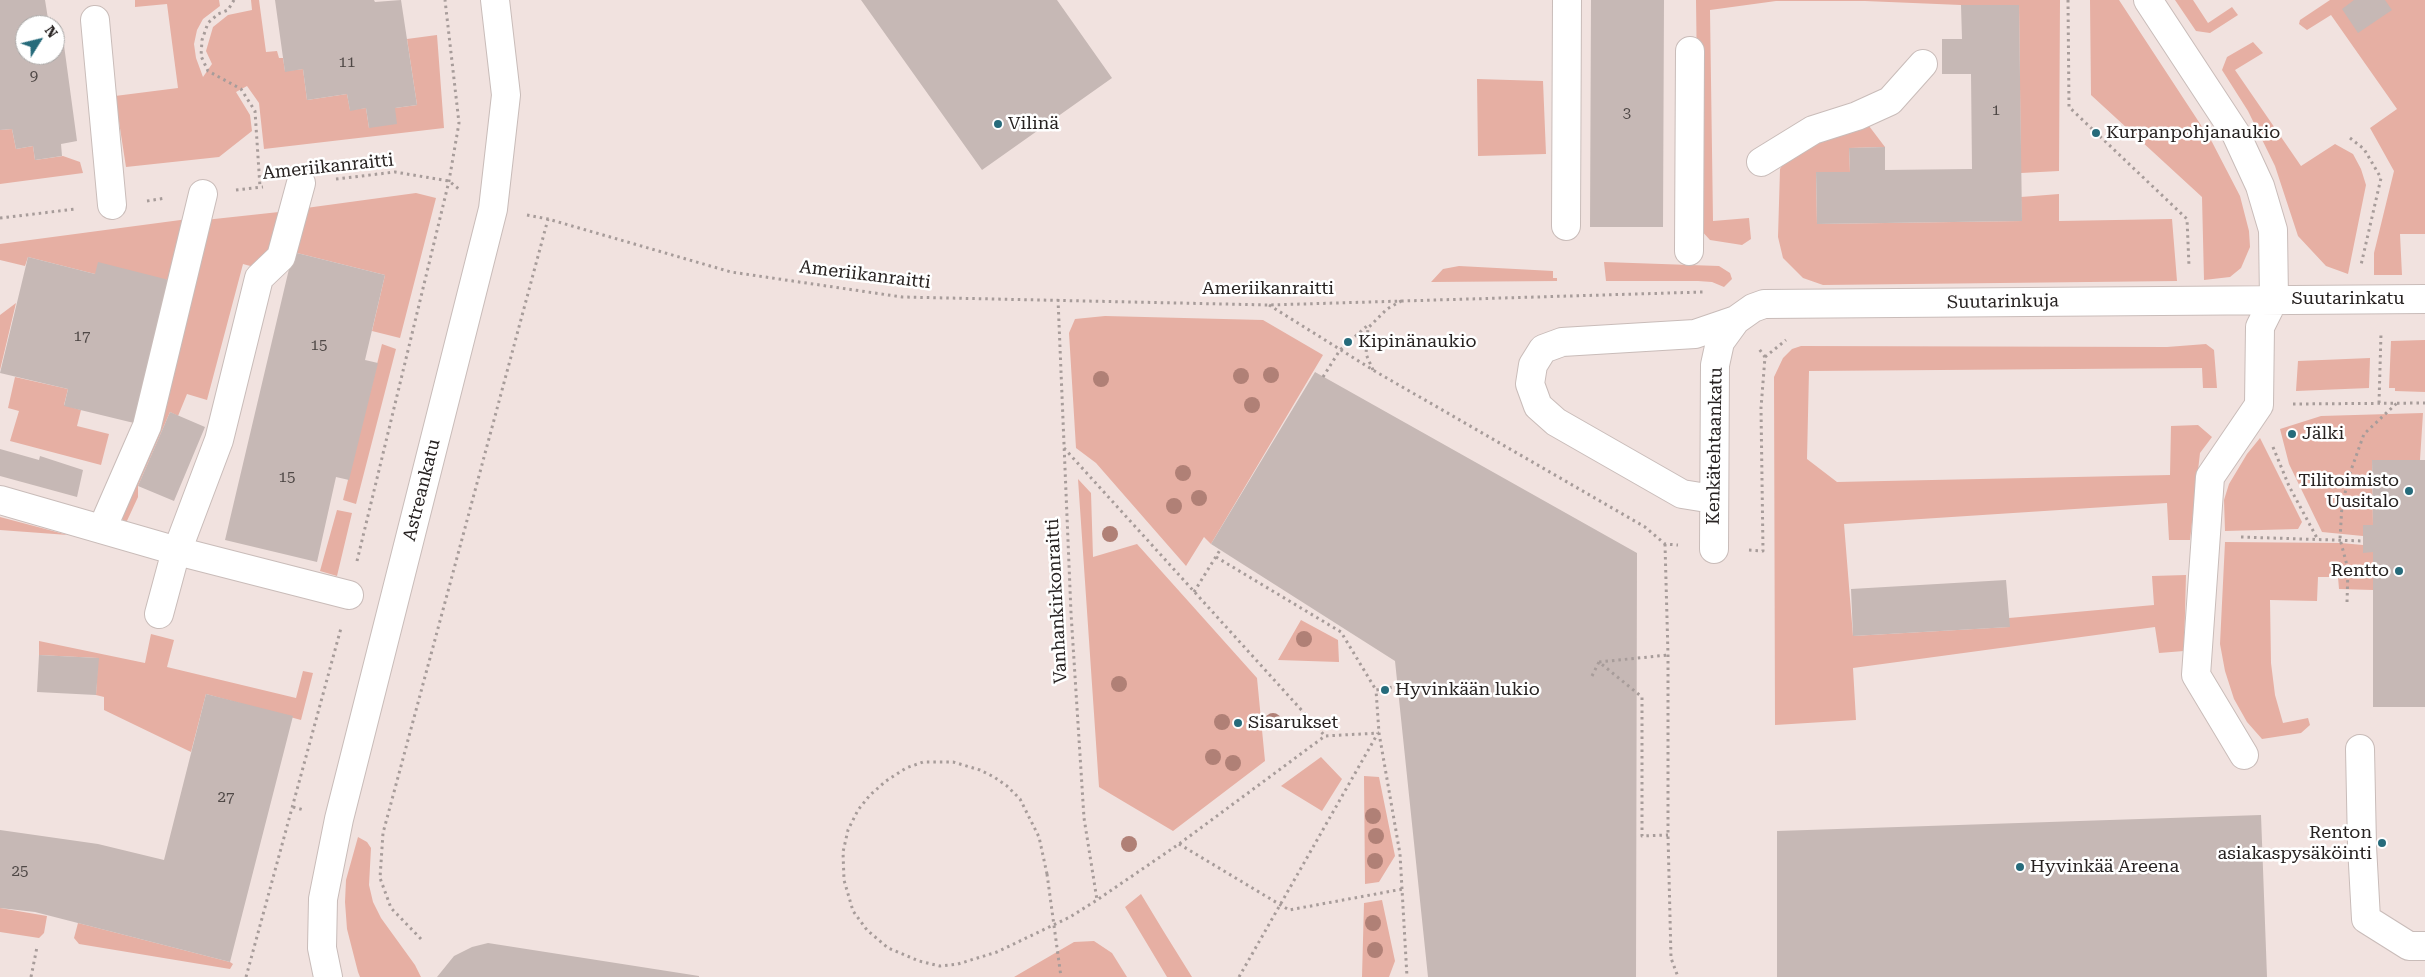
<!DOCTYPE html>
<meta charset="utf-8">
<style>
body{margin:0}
#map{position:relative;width:2425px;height:977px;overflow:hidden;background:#f1e2df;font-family:"Roboto Serif",serif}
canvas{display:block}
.north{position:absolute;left:15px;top:15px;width:50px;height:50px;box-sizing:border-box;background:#fff;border:1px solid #a9a7a6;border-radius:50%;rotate:54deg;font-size:14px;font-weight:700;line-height:20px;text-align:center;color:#272221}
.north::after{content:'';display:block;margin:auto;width:18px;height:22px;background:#266b7b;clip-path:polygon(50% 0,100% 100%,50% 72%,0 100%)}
</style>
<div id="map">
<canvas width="2425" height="977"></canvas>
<div class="north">N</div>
</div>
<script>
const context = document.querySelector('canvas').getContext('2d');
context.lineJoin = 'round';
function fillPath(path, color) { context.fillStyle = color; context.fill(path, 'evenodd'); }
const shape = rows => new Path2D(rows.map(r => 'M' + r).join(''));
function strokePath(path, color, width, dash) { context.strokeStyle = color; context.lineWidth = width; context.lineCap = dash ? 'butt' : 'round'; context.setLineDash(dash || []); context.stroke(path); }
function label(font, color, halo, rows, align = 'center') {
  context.font = font + ' "Roboto Serif",serif'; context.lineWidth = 5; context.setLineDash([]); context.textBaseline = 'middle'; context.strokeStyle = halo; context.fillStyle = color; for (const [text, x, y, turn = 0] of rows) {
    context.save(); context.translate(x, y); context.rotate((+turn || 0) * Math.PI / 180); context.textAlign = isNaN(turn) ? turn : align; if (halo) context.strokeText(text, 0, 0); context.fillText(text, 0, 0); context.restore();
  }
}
fillPath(shape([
 [135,0,219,0,220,6,203,19,197,30,194,44,196,58,203,77,212,64,206,51,213,27,228,15,252,10,251,0,259,0,266,52,277,51,279,58,283,58,285,71,303,69,307,100,347,94,350,110,366,108,369,128,395,108,417,105,407,39,437,35,444,128,264,149,259,103,247,86,236,92,250,115,252,131,219,157,126,167,115,96,178,88,167,4,135,7],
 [1696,0,2060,0,2059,171,2021,173,2019,5,1961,5,1865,1,1776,1,1710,10,1713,221,1749,218,1751,239,1742,245,1710,240,1699,228],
 [2090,0,2119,0,2212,142,2240,196,2249,231,2250,247,2241,268,2230,277,2204,280,2202,197,2091,95],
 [2175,0,2193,0,2208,23,2232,7,2238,15,2210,33,2196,31],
 [2330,0,2425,0,2425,234,2400,234,2402,275,2374,275,2374,253,2394,171,2370,128,2397,109,2331,15,2307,30,2299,24,2300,20],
 [2253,42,2263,53,2235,70,2301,166,2335,144,2353,154,2361,169,2366,185,2348,274,2326,266,2298,236,2275,166,2248,111,2222,70,2227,57],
 [1477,79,1543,81,1546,154,1478,156],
 [1869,126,1885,147,1849,148,1850,172,1816,173,1817,224,2022,221,2021,197,2059,194,2059,221,2172,219,2177,281,1823,285,1803,278,1783,258,1778,237,1780,169,1785,161,1841,127],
 [12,129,16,149,33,146,35,160,63,156,80,162,83,173,0,184,0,130],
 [416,193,436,198,400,338,372,331,385,275,293,252,306,208],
 [279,212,265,270,243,264,207,400,187,394,178,416,170,412,138,486,138,497,126,523,120,517,205,220],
 [188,219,169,280,95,274,28,257,25,266,0,260,0,244],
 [1604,262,1719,266,1730,273,1732,279,1724,287,1712,282,1698,281,1606,281],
 [1459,266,1553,271,1553,278,1557,278,1557,281,1431,282,1443,269],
 [16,303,0,370,0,315],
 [1105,316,1263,320,1323,355,1211,544,1204,537,1186,566,1096,463,1076,448,1069,333,1075,319],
 [2425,340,2425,392,2395,391,2395,388,2389,388,2391,341],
 [382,344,396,349,356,504,343,500],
 [2206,344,2214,350,2217,388,2203,388,2202,368,1809,371,1807,459,1837,482,2170,475,2171,426,2198,425,2212,437,2200,453,2190,540,2169,540,2167,503,1844,524,1853,636,2009,627,2009,618,2154,605,2152,576,2186,575,2184,651,2159,653,2155,627,1853,668,1856,720,1775,725,1774,377,1783,358,1792,349,1801,346,2167,347],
 [2370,358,2369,388,2296,391,2298,361],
 [15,377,68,389,64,405,81,410,77,426,109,434,101,465,10,441,19,411,8,408],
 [2423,413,2420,460,2372,461,2373,525,2363,525,2363,536,2322,532,2289,464,2280,429,2321,416],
 [2260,438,2302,522,2298,529,2225,531,2224,500,2229,484,2247,454],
 [1078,479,1091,493,1093,557,1137,544,1257,678,1265,761,1173,831,1099,787],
 [337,510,352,513,337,576,320,571],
 [0,517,68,535,0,530],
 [2225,542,2341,543,2363,545,2363,552,2373,552,2373,590,2339,589,2338,577,2318,577,2317,601,2270,600,2271,663,2275,695,2283,723,2308,718,2310,725,2301,733,2262,739,2247,722,2234,699,2225,671,2220,644],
 [1301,620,1338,640,1339,662,1278,660],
 [151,634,174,640,167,667,296,698,303,671,313,673,301,720,206,694,191,752,104,710,104,697,96,695,98,658,39,655,39,641,145,663],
 [1321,757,1342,779,1322,811,1281,786],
 [1364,776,1379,777,1395,856,1379,882,1365,884],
 [358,837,367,842,371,848,369,885,373,902,381,918,415,965,421,977,360,977,358,972,347,929,345,902,346,880],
 [1141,894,1164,932,1192,977,1167,977,1125,907],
 [1382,900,1395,961,1389,977,1362,977,1364,903],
 [0,908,47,916,44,933,39,938,0,932],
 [78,923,230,962,233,964,230,969,79,944,74,938],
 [1094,941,1112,953,1127,977,1014,977,1074,942]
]), '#e6afa3');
fillPath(shape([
 [0,0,45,0,49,25,25,25,25,55,55,55,55,39,63,38,77,141,61,144,62,156,35,160,33,146,16,149,12,129,0,130],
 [275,0,374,0,375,2,401,0,417,105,395,108,397,124,369,128,366,108,350,111,347,94,307,100,303,69,285,72],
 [861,0,1057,0,1112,78,982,170],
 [1591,0,1664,0,1663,227,1590,227],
 [2354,0,2385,0,2392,10,2358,33,2342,9],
 [1961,5,2019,5,2022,221,1817,224,1816,172,1850,172,1849,148,1885,147,1885,170,1972,169,1971,74,1942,74,1942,39,1962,39],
 [293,252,385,275,365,360,378,363,349,480,336,477,317,562,225,540],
 [28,257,95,274,98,262,169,280,134,423,64,406,68,389,0,373],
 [1315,372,1637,553,1636,977,1428,977,1395,661,1211,544],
 [170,412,205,427,174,501,138,486],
 [0,449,39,460,40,456,83,470,77,497,0,476],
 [2372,460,2425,460,2425,707,2373,707,2373,552,2363,553,2363,525,2373,525],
 [2006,580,2010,627,1853,636,1851,589],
 [39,655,99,658,96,695,37,692],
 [206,694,293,716,230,962,35,912,0,908,0,830,98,844,164,860],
 [2261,815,2267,977,1777,977,1777,831],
 [488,943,699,976,699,977,437,977,454,956,472,947]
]), '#c6b8b5');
const minor = shape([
 [2148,0,2236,134,2260,186,2273,230,2274,299,2260,327,2259,405,2210,477,2196,675,2244,755],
 [95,20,112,205],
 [1761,162,1813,130,1857,116,1890,101,1923,64],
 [1566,226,1567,0],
 [1689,251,1690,51],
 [1713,499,1682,494,1556,422,1538,406,1530,384,1533,365,1543,349,1562,342,1695,334,1736,320,1753,308,1764,304,2425,299],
 [0,500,177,551,349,595],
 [102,529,147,426,203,194],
 [1714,549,1715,365,1720,342,1736,320],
 [159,614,173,562,219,440,259,278,281,257,301,183],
 [2360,749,2362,846,2366,919,2409,946,2425,946],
 [328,977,322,948,323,899,339,819,493,209,506,95,495,0]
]);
strokePath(minor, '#c9bcb9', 30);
strokePath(shape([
 [234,0,228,10,218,14,208,23,202,40,201,56,208,71,241,89,255,111,260,187],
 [2068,0,2069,107,2187,219,2189,266],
 [2350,138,2364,149,2381,178,2361,265],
 [336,179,395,172,449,181,460,190],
 [236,190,263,187],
 [147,201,166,198],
 [527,215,548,219,731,272,902,297,1269,305,1703,292],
 [0,218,76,209],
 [1058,299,1071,613,1084,818,1097,900],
 [1269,305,1373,370,1645,527,1665,544,1678,545],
 [1765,357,1786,340],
 [1373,370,1366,354,1368,328,1387,309,1403,300],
 [1323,377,1340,350,1368,325],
 [2379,403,2381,333],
 [2293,404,2425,403],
 [2273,447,2289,486,2317,538],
 [1064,448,1325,736],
 [2241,537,2363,541],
 [1665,544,1668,655,1668,835,1671,958,1678,977],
 [1749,550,1763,551,1761,408,1765,357,1759,349],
 [1216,557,1341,632,1376,690],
 [357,561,449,181,459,123,445,0],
 [1194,592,1220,550],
 [2347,602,2348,569,2340,539,2342,505,2350,473,2364,434,2397,403],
 [1599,662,1668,655],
 [1592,676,1599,662,1642,697,1642,836,1668,835],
 [1398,686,1376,690,1379,733,1400,854,1407,977],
 [293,807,304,810],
 [1179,844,1289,910,1403,889],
 [1047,874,1039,837,1020,799,1007,786,994,777,980,770,953,762,923,762,906,768,886,781,870,795,858,810,848,830,843,852,844,880,853,911,867,930,888,948,919,961,940,966,958,964,997,952,1070,917,1097,900,1179,844,1325,736,1379,733],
 [421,939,391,908,380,878,383,833,548,219],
 [31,977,37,947],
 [246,977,341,628],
 [1239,977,1378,733]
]), '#a79c9a', 3, [2.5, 4]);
strokePath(minor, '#fff', 28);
strokePath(shape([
 [1047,874,1061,977]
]), '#a79c9a', 3, [2.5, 4]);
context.fillStyle = '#b08076';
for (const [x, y] of [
 [1271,375],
 [1241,376],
 [1101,379],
 [1252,405],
 [1183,473],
 [1199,498],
 [1174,506],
 [1110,534],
 [1304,639],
 [1119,684],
 [1273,721],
 [1222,722],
 [1213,757],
 [1233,763],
 [1373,816],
 [1376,836],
 [1129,844],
 [1375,861],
 [1373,923],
 [1375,950]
]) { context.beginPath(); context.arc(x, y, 8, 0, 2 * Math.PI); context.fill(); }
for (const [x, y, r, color] of [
 [998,124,5,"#266b7b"],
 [2096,133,5,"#266b7b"],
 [1348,342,5,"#266b7b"],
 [2292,434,5,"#266b7b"],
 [2409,491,5,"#266b7b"],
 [2399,571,5,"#266b7b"],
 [1385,690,5,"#266b7b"],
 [1238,723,5,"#266b7b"],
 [2382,843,5,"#266b7b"],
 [2020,867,5,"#266b7b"]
]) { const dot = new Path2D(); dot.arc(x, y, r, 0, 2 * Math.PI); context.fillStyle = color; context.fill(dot); strokePath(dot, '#fff', 2); }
label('15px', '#4f4846', null, [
 ["11",347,63],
 ["9",34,77],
 ["1",1996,111],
 ["3",1627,114],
 ["17",82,337],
 ["15",319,346],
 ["15",287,478],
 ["27",226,798],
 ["25",20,872]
]);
label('18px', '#272221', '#fff', [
 ["Vilinä",1008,124],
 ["Kurpanpohjanaukio",2106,133],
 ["Kipinänaukio",1358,342],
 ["Jälki",2302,434],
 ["Tilitoimisto",2399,481,"right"],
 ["Uusitalo",2399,502,"right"],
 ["Rentto",2389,571,"right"],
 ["Hyvinkään lukio",1395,690],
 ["Sisarukset",1248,723],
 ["Renton",2372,833,"right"],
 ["asiakaspysäköinti",2372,854,"right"],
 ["Hyvinkää Areena",2030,867]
], 'left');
label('18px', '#272221', '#fff', [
 ["Ameriikanraitti",328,167,-6],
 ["Ameriikanraitti",865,275,7],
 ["Ameriikanraitti",1268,289],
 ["Suutarinkatu",2348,299],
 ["Suutarinkuja",2003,302,-1],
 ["Kenkätehtaankatu",1715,446,-89],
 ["Astreankatu",422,490,-76],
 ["Vanhankirkonraitti",1057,601,-93]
]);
</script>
